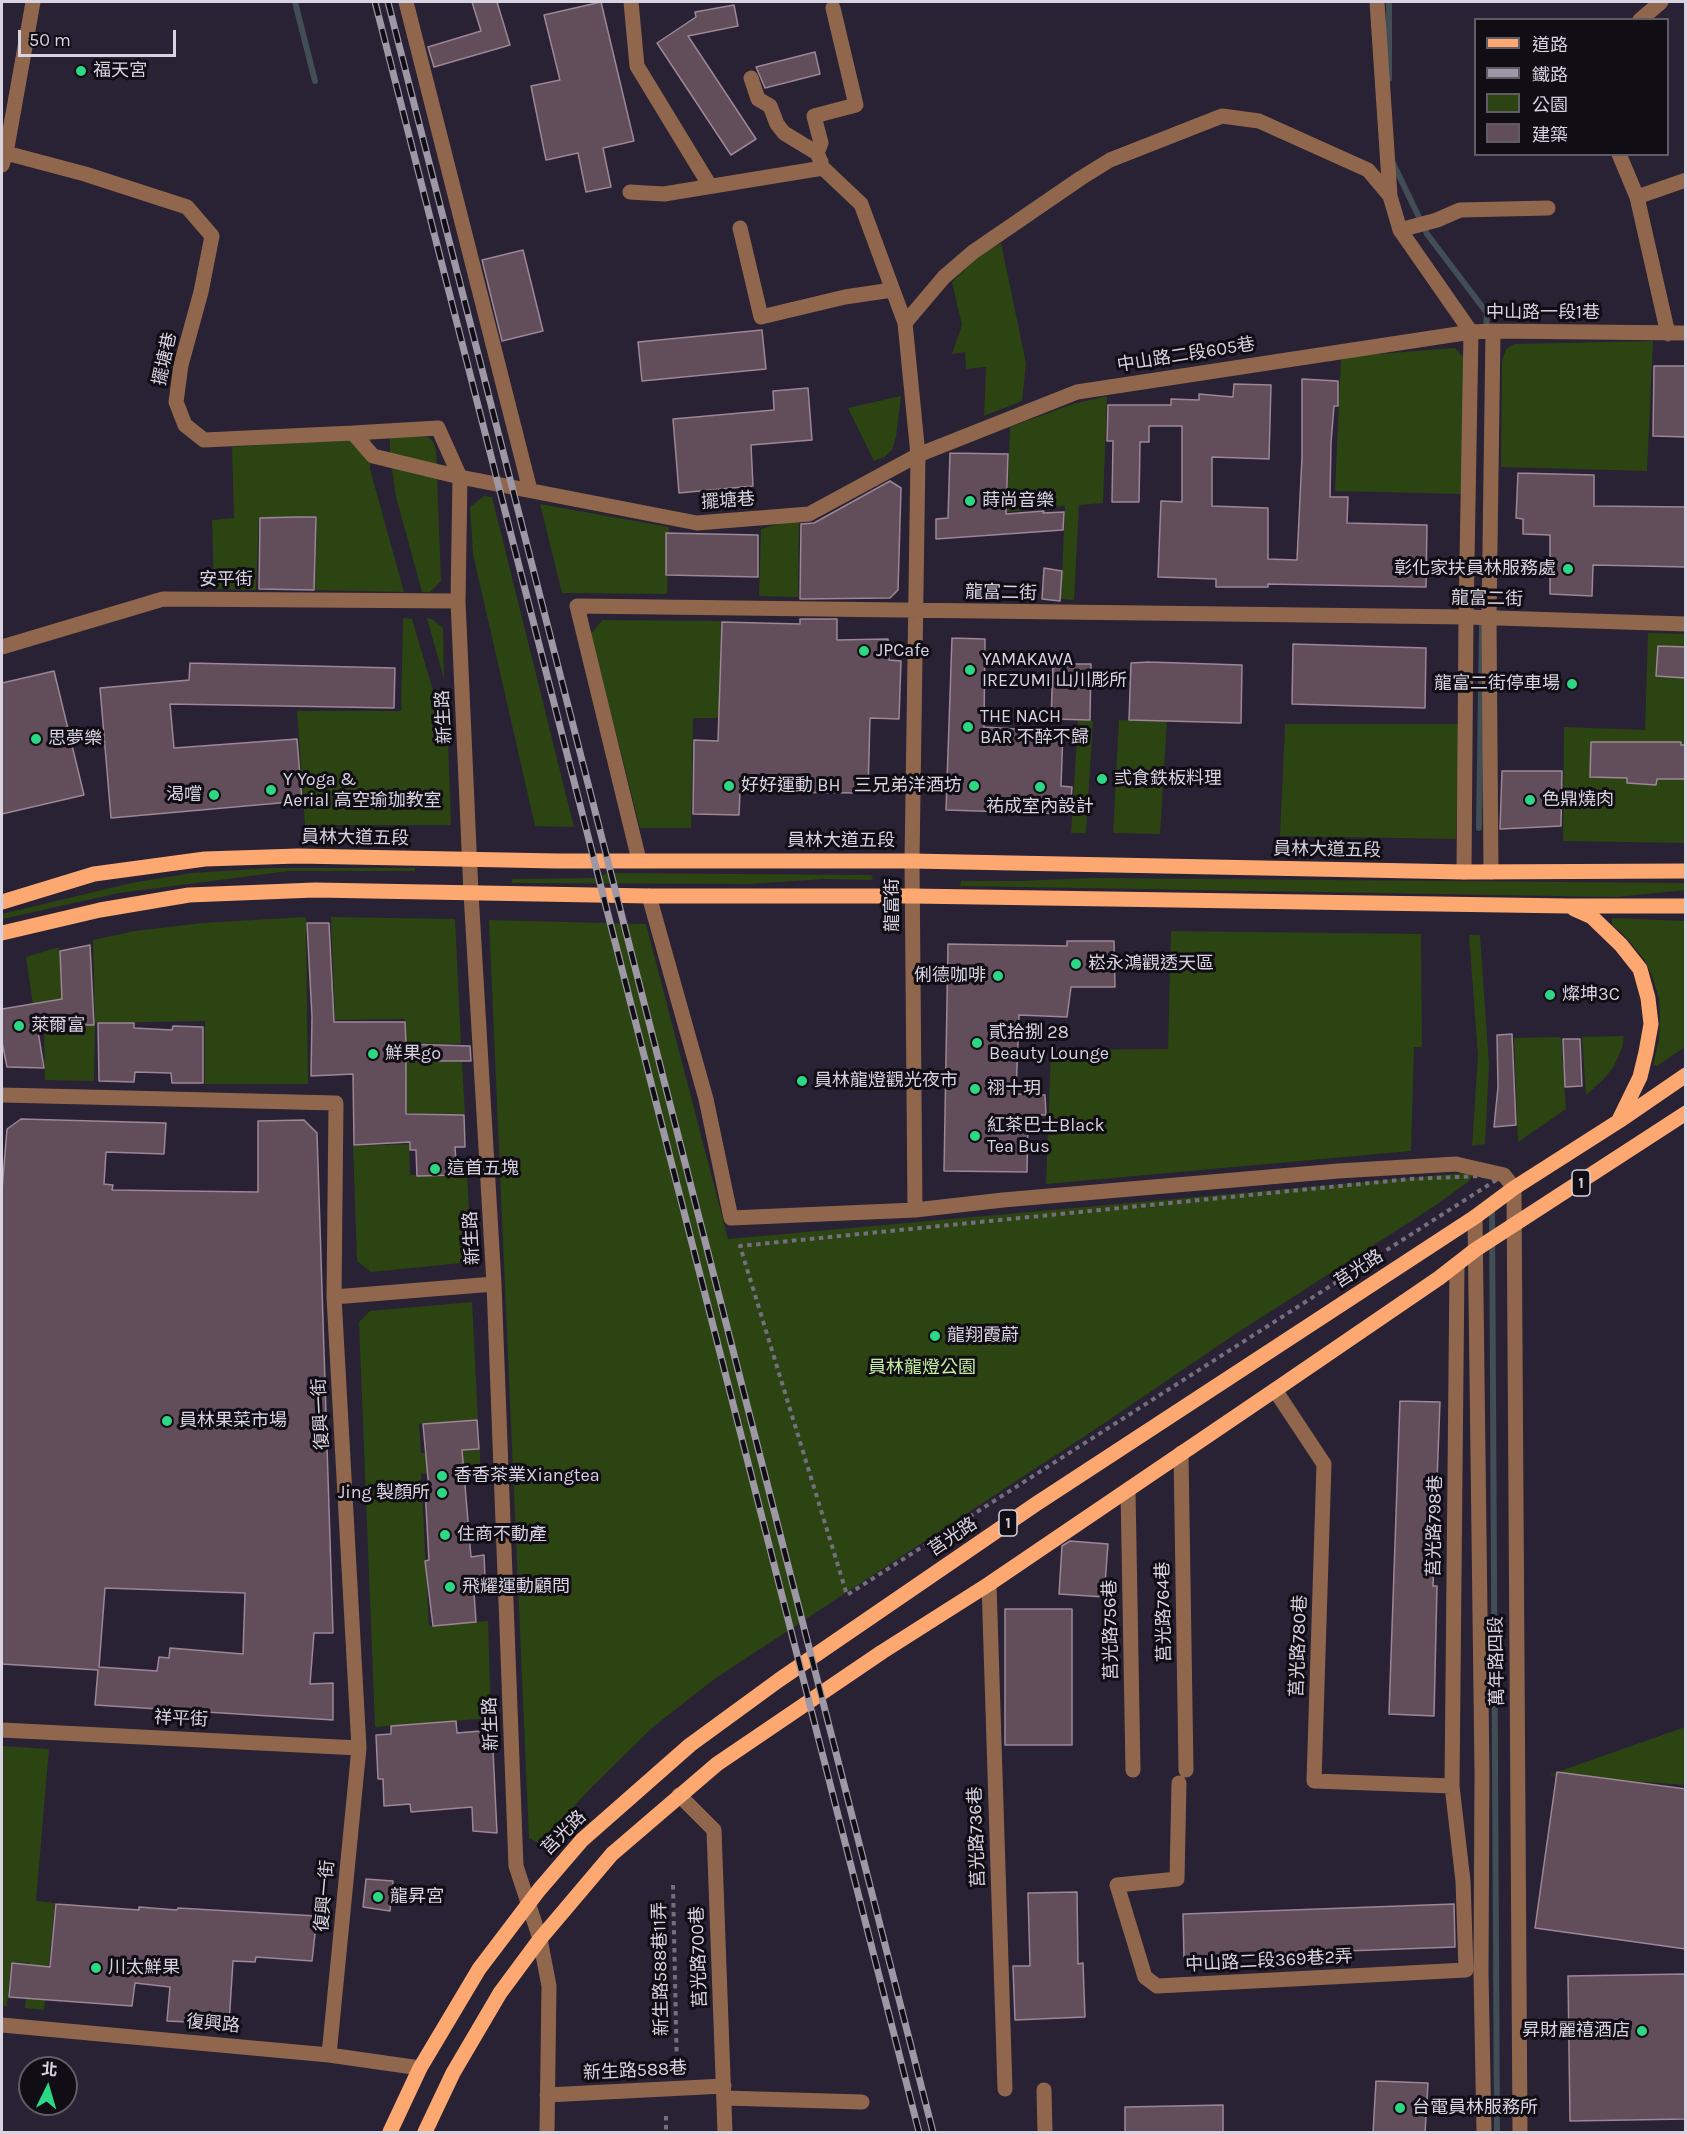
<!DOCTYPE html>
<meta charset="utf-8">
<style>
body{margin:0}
#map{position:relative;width:1687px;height:2134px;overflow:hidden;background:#292134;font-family:Karla,"Noto Sans TC",sans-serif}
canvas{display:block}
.frame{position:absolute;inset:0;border:3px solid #d8d3e0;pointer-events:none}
.legend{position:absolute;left:1474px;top:18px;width:195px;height:138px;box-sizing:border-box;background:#100d15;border:2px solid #605c66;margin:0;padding:8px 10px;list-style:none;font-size:18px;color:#d8d3e0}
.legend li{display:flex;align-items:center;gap:12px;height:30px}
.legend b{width:30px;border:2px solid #605c66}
.north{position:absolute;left:18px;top:2056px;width:60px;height:60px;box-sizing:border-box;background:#100d15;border:2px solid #605c66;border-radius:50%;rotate:5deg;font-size:16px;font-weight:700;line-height:24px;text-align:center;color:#d8d3e0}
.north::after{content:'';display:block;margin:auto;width:21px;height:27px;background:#2dd884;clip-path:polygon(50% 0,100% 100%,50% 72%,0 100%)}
.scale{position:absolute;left:18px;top:30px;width:158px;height:27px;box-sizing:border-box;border:3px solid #d8d3e0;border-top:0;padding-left:8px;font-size:18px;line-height:21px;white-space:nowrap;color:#d8d3e0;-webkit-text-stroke:4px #100d15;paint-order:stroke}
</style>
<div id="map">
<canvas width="1687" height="2134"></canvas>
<div class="frame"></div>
<ul class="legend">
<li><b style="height:8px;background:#fca870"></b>道路</li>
<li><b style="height:8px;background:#9d97a6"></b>鐵路</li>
<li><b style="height:16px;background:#2b4412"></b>公園</li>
<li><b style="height:16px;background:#624d5b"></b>建築</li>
</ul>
<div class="north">北</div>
<div class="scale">50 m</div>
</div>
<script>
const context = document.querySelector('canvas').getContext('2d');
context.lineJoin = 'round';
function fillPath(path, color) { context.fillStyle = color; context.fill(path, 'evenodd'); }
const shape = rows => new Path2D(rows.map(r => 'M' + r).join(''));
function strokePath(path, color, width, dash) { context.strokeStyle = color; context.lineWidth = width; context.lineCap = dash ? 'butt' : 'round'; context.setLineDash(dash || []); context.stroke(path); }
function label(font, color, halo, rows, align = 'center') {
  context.font = font + ' Karla,"Noto Sans TC",sans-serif'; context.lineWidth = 6; context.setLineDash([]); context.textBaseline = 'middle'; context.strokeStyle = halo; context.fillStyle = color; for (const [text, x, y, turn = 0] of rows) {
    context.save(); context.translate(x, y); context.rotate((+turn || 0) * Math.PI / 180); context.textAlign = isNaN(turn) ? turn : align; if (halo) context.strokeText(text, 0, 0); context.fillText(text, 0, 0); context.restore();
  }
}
fillPath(shape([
 [1001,243,1026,363,1022,401,984,416,986,367,966,369,965,352,952,354,962,325,952,282,980,255],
 [1653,341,1647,471,1501,467,1502,361,1506,349,1514,344],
 [1455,348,1466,360,1463,494,1335,491,1341,357],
 [901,396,896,437,892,450,884,457,874,461,848,408],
 [1107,396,1103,503,1079,505,1074,600,1061,599,1065,506,1007,512,1010,427,1073,404],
 [390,436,428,437,433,442,436,449,441,581,430,592,422,592,396,497,390,456],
 [371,437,370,469,404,592,315,590,317,516,259,518,256,590,214,589,212,520,234,518,232,447],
 [484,496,492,497,574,827,535,826,473,554,470,507],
 [540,504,669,527,667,594,562,593],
 [799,518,798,597,759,596,761,529],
 [403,618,412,619,448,741,451,825,305,825,297,711,401,711],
 [427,618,432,619,443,628,444,679],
 [602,620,721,621,719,718,693,718,691,828,640,828,591,634],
 [1648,633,1685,634,1685,843,1563,841,1564,727,1645,730],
 [1078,720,1093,721,1086,833,1071,833],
 [1119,720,1167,721,1160,834,1113,833],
 [1285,724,1459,724,1456,839,1280,836],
 [272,868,415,868,415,871,289,871,119,893,2,919,2,914,131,883,192,873],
 [609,873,871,875,873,878,871,880,824,879,749,884,512,883,512,879,594,878],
 [1089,878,1685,883,1686,890,1617,897,960,886,961,881,1021,881],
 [306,917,308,1084,205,1084,205,1021,95,1023,94,1081,45,1080,44,1025,36,1025,26,957,59,947,64,1023,95,1023,93,940,135,931,202,923],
 [331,917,455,919,461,1044,406,1043,405,1019,335,1020],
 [1612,918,1685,921,1685,1047,1657,1066,1653,1065,1659,1040,1660,1018,1659,998,1652,976,1644,959,1623,934,1612,925],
 [489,920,646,924,728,1239,1475,1172,1468,1182,1436,1205,1234,1335,1097,1428,713,1680,652,1728,593,1786,539,1843,529,1838],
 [1171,931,1421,934,1422,1047,1414,1047,1411,1151,1046,1184,1051,1050,1168,1049],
 [1469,935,1480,935,1489,1065,1485,1144,1472,1146,1478,1056],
 [1624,1036,1622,1048,1614,1066,1604,1079,1586,1095,1582,1037],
 [1561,1037,1566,1109,1518,1142,1514,1038],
 [406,1061,462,1062,465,1114,407,1113],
 [409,1144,410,1175,467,1174,472,1262,371,1272,357,1261,353,1146],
 [472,1302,478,1419,419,1424,421,1453,480,1450,480,1471,421,1474,429,1626,488,1621,491,1718,375,1727,359,1322,370,1311],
 [1685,1727,1685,1785,1549,1775],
 [2,1746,49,1749,36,1901,55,1903,44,2010,25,2008,29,1963,11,1962,7,2006,2,2006]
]), '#2b4412');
strokePath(shape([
 [295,2,315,81],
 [1389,2,1389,79],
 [1393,163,1427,234,1487,313,1486,332],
 [1479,828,1482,624],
 [1492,1206,1497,2132]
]), '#414e55', 6);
const building = shape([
 [472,2,497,2,510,45,434,67,428,47,481,31,472,2],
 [601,2,634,141,603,148,611,187,586,192,578,153,546,160,531,86,560,80,544,15,601,2],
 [734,5,738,26,688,36,756,139,731,155,657,43,696,17,695,12,734,5],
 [815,52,820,74,765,88,756,67,815,52],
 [523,250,543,331,502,341,482,260,523,250],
 [762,330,766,369,642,381,638,342,762,330],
 [1654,366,1686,366,1686,437,1653,436,1654,366],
 [1302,379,1338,381,1338,406,1334,406,1331,443,1330,497,1348,497,1347,523,1427,525,1426,587,1268,584,1268,587,1216,587,1216,579,1158,577,1161,501,1182,502,1182,426,1149,426,1149,442,1140,442,1139,502,1112,502,1113,441,1107,441,1108,405,1171,405,1171,399,1199,400,1199,394,1233,397,1234,384,1271,385,1269,459,1212,457,1212,506,1268,508,1268,559,1297,560,1302,457,1302,379],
 [808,388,812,440,751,445,753,486,679,493,673,419,774,410,773,391,808,388],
 [950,453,1008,454,1006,514,1044,511,1043,513,1064,512,1063,530,936,539,936,519,948,518,950,453],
 [1518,473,1594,475,1594,506,1686,507,1686,567,1593,565,1592,596,1550,594,1550,535,1523,534,1523,519,1516,518,1518,473],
 [890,481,901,488,898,590,890,598,800,599,801,524,814,523,890,481],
 [295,517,316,517,314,590,259,589,260,518,295,517],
 [666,533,758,535,758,577,666,575,666,533],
 [1044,568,1062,571,1060,601,1042,599,1044,568],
 [800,619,837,619,837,640,888,639,889,660,901,661,899,719,870,718,868,793,740,792,739,815,693,814,694,740,718,741,722,622,800,624,800,619],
 [952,638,985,639,984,727,1063,732,1061,786,1072,787,1070,814,946,810,952,638],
 [1293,644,1426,648,1425,708,1292,704,1293,644],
 [1658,646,1686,647,1685,678,1656,676,1658,646],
 [1149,662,1242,665,1241,723,1129,720,1131,663,1149,662],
 [190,663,395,668,394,708,170,704,174,748,297,739,302,801,111,818,100,688,189,680,190,663],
 [1053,664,1091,664,1090,720,1051,719,1053,664],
 [54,671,84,795,2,814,2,683,54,671],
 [1591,742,1681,742,1681,745,1686,745,1686,779,1657,779,1656,785,1627,783,1627,778,1590,777,1591,742],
 [1502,771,1562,771,1561,826,1500,829,1502,771],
 [307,923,329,923,334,1022,405,1022,406,1044,470,1046,471,1061,406,1061,406,1114,464,1115,465,1147,455,1147,457,1175,417,1176,416,1150,410,1150,410,1142,354,1145,353,1074,311,1076,312,1017,307,923],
 [1067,941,1114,941,1115,987,1071,987,1067,1017,1019,1015,1016,1094,1045,1095,1046,1115,1028,1115,1027,1172,944,1171,948,944,1067,946,1067,941],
 [90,945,94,1025,37,1025,44,1068,7,1067,2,1042,2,1009,62,999,60,951,90,945],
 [98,1023,134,1023,134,1028,172,1030,173,1026,203,1027,203,1083,172,1083,171,1073,135,1072,134,1082,99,1081,98,1023],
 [1512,1034,1516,1125,1494,1127,1498,1087,1497,1035,1512,1034],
 [1563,1039,1580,1039,1582,1086,1565,1087,1563,1039],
 [21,1119,166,1123,164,1154,106,1152,104,1184,113,1185,112,1190,258,1192,258,1121,304,1120,317,1133,333,1633,314,1633,310,1684,333,1683,333,1720,95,1705,98,1670,2,1664,2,1190,7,1129,21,1119],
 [105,1588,245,1593,243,1654,170,1648,169,1658,159,1657,157,1671,99,1667,105,1588],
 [1400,1401,1440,1402,1433,1586,1437,1586,1434,1716,1389,1714,1400,1401],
 [477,1420,479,1449,462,1450,471,1557,484,1555,485,1578,473,1578,476,1622,433,1626,425,1561,429,1560,425,1489,429,1489,423,1424,477,1420],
 [1070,1541,1108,1544,1104,1597,1059,1594,1062,1546,1070,1541],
 [1005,1609,1072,1609,1072,1745,1005,1745,1005,1609],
 [456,1721,457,1733,492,1730,497,1833,473,1831,472,1807,411,1812,410,1804,384,1806,383,1779,378,1779,376,1735,391,1734,391,1726,456,1721],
 [1557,1772,1686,1789,1686,1949,1535,1928,1557,1772],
 [366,1879,393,1881,390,1911,363,1907,366,1879],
 [1077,1892,1078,1964,1083,1963,1085,2017,1015,2020,1013,1966,1030,1966,1028,1893,1077,1892],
 [56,1904,139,1910,139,1907,177,1910,178,1908,317,1916,312,1961,256,1957,255,1962,233,1961,229,2024,167,2021,170,1987,135,1983,132,2006,9,1997,12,1963,50,1967,56,1904],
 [1454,1904,1455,1947,1184,1957,1183,1914,1454,1904],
 [1686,1974,1686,2119,1570,2121,1568,1976,1686,1974],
 [1376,2081,1428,2083,1425,2133,1373,2133,1376,2081],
 [1223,2105,1223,2133,1125,2133,1125,2107,1223,2105]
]);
fillPath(building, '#624d5b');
strokePath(building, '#9d8695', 1.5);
strokePath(shape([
 [1504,1175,847,1595,740,1246,1410,1179,1504,1175],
 [673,1885,677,2073],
 [666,2116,666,2132]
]), '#756e7f', 4, [4.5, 4.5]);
strokePath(shape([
 [406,2,530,490],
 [631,2,637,66,710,186],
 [1377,2,1390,196,1400,230,1471,332],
 [1640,20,1661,2],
 [751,78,758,99,770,106,777,124,784,133,817,153,821,162],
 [6,153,85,174,187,207,212,236,201,292,181,365,176,402,185,425,204,440,353,433,373,456,460,477,697,523,809,514,918,455,1077,392,1471,332,1493,331,1686,333],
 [817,153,821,143,814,116,856,105,833,8],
 [1619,154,1637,197,1668,334],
 [2,165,6,153,33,2],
 [630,192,664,194,823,168,861,204,905,323],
 [1637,197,1686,180],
 [740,228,761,317,845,297,892,290],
 [1400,230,1437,220,1460,210,1548,208],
 [353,433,438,428,460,477,458,601,471,893,494,1284,516,1866,540,1939,549,1986,547,2132],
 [2,647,163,599,458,601],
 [639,860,577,606,1466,617,1686,624],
 [1464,872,1466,617,1471,332],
 [1491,872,1489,618,1493,331],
 [649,896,706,1099,731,1218,915,1210,1003,1200,1338,1171,1456,1164,1504,1175,1514,1188,1520,2132],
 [2,1095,336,1103,334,1297,359,1748,329,2055],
 [915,1210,912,861,918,455,905,323,944,277,973,252,1081,178,1110,160,1222,116,1259,121,1368,170,1390,196],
 [1475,1217,1482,1773,1481,1973,1484,2132],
 [334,1297,494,1284],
 [1275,1390,1324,1464,1314,1781,1452,1786],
 [1181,1453,1186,1770],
 [1128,1490,1133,1770],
 [989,1584,1005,2089],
 [2,1730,359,1748],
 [1179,1783,1177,1879,1117,1885,1145,1977,1157,1986,1466,1970,1463,1881,1452,1786,1457,1266],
 [679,1795,714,1830,725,2132],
 [2,2025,329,2055,420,2068],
 [1044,2090,1045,2132],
 [547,2095,724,2086],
 [724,2098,862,2102]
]), '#90674d', 15);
strokePath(shape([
 [2,902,94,874,205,859,298,856,557,861,912,861,1464,872,1686,871],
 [1574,909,1592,917,1621,945,1640,969,1648,998,1651,1024,1646,1052,1640,1077,1619,1120],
 [2,933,100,910,189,895,315,890,649,896,912,896,1568,906,1686,906],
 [390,2132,420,2068,479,1969,539,1890,582,1840,690,1745,779,1680,1036,1504,1475,1217,1514,1188,1619,1121,1686,1075],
 [425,2132,453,2073,500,1993,540,1939,612,1854,717,1764,882,1652,989,1584,1275,1390,1439,1278,1475,1250,1686,1113]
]), '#fca870', 15);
const rail = shape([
 [375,2,919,2132],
 [388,2,933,2132]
]);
strokePath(rail, '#9d97a6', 7);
strokePath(rail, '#100d15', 4.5, [14]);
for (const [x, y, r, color] of [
 [81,71,6,"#2dd884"],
 [970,501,6,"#2dd884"],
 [1568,569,6,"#2dd884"],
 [864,651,6,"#2dd884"],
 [970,670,6,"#2dd884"],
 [1572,684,6,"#2dd884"],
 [968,727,6,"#2dd884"],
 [36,739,6,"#2dd884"],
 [1102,779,6,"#2dd884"],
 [729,786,6,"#2dd884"],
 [974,786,6,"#2dd884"],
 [1040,787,6,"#2dd884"],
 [271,790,6,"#2dd884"],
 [214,795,6,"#2dd884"],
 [1530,800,6,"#2dd884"],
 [1076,964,6,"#2dd884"],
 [998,976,6,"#2dd884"],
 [1550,995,6,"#2dd884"],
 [19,1026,6,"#2dd884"],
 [977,1043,6,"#2dd884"],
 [373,1054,6,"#2dd884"],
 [802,1081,6,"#2dd884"],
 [975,1089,6,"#2dd884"],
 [975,1136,6,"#2dd884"],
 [435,1169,6,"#2dd884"],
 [935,1336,6,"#2dd884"],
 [167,1421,6,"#2dd884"],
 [442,1476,6,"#2dd884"],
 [442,1493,6,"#2dd884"],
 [445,1535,6,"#2dd884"],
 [450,1587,6,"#2dd884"],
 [378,1897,6,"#2dd884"],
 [96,1968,6,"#2dd884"],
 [1642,2031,6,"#2dd884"],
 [1400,2108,6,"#2dd884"]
]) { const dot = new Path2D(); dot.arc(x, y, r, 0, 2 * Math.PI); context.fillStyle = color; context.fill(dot); strokePath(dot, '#100d15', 2); }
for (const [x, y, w] of [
 [1581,1183,18],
 [1008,1523,18]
]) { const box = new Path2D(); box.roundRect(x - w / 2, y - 13, w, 26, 4.5); context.fillStyle = '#100d15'; context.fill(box); strokePath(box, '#d8d3e0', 1.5); }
label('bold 16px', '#d8d3e0', null, [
 ["1",1581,1183],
 ["1",1008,1523]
]);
label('18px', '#d8d3e0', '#100d15', [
 ["福天宮",93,71],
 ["蒔尚音樂",982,501],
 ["彰化家扶員林服務處",1556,569,"right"],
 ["JPCafe",876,651],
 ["YAMAKAWA",982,660],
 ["IREZUMI 山川彫所",982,681],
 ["龍富二街停車場",1560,684,"right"],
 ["THE NACH",980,717],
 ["BAR 不醉不歸",980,738],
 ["思夢樂",48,739],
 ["弎食鉄板料理",1114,779],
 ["Y Yoga &",283,780],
 ["Aerial 高空瑜珈教室",283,801],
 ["好好運動 BH",741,786],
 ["三兄弟洋酒坊",962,786,"right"],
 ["渴嚐",202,795,"right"],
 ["色鼎燒肉",1542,800],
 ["祐成室內設計",1040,807,"center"],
 ["崧永鴻觀透天區",1088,964],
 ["俐德咖啡",986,976,"right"],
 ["燦坤3C",1562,995],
 ["萊爾富",31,1026],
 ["貳拾捌 28",989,1033],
 ["Beauty Lounge",989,1054],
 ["鮮果go",385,1054],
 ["員林龍燈觀光夜市",814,1081],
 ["祤十玥",987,1089],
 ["紅茶巴士Black",987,1126],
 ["Tea Bus",987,1147],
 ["這首五塊",447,1169],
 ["龍翔霞蔚",947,1336],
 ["員林果菜市場",179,1421],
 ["香香茶業Xiangtea",454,1476],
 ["Jing 製顏所",430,1493,"right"],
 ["住商不動產",457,1535],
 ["飛耀運動顧問",462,1587],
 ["龍昇宮",390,1897],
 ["川太鮮果",108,1968],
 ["昇財麗禧酒店",1630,2031,"right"],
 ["台電員林服務所",1412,2108]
], 'left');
label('18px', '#d8d3e0', '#100d15', [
 ["中山路一段1巷",1543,313],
 ["中山路二段605巷",1186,355,-9],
 ["擺塘巷",165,359,-78],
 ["擺塘巷",728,501,-4],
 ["安平街",226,580],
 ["龍富二街",1001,593,1],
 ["龍富二街",1487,599,1],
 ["新生路",444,717,-93],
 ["員林大道五段",355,838,1],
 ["員林大道五段",841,841],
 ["員林大道五段",1327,850,1],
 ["龍富街",893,905,-90],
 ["新生路",472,1238,-93],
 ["莒光路",1359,1269,-33],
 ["復興一街",321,1414,-93],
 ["莒光路798巷",1435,1526,-89],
 ["莒光路",953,1537,-34],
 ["莒光路764巷",1164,1612,-91],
 ["莒光路756巷",1111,1630,-91],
 ["莒光路780巷",1299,1646,-88],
 ["萬年路四段",1497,1661,-91],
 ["祥平街",181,1719,3],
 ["新生路",491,1724,-92],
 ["莒光路",564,1833,-45],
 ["莒光路736巷",977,1837,-92],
 ["復興一街",325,1896,-85],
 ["莒光路700巷",699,1957,-92],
 ["中山路二段369巷2弄",1269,1961,-3],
 ["新生路588巷11弄",661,1969,-91],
 ["復興路",213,2024,5],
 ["新生路588巷",635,2071,-3]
]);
label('18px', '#c2ef9f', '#100d15', [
 ["員林龍燈公園",922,1368]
]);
</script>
